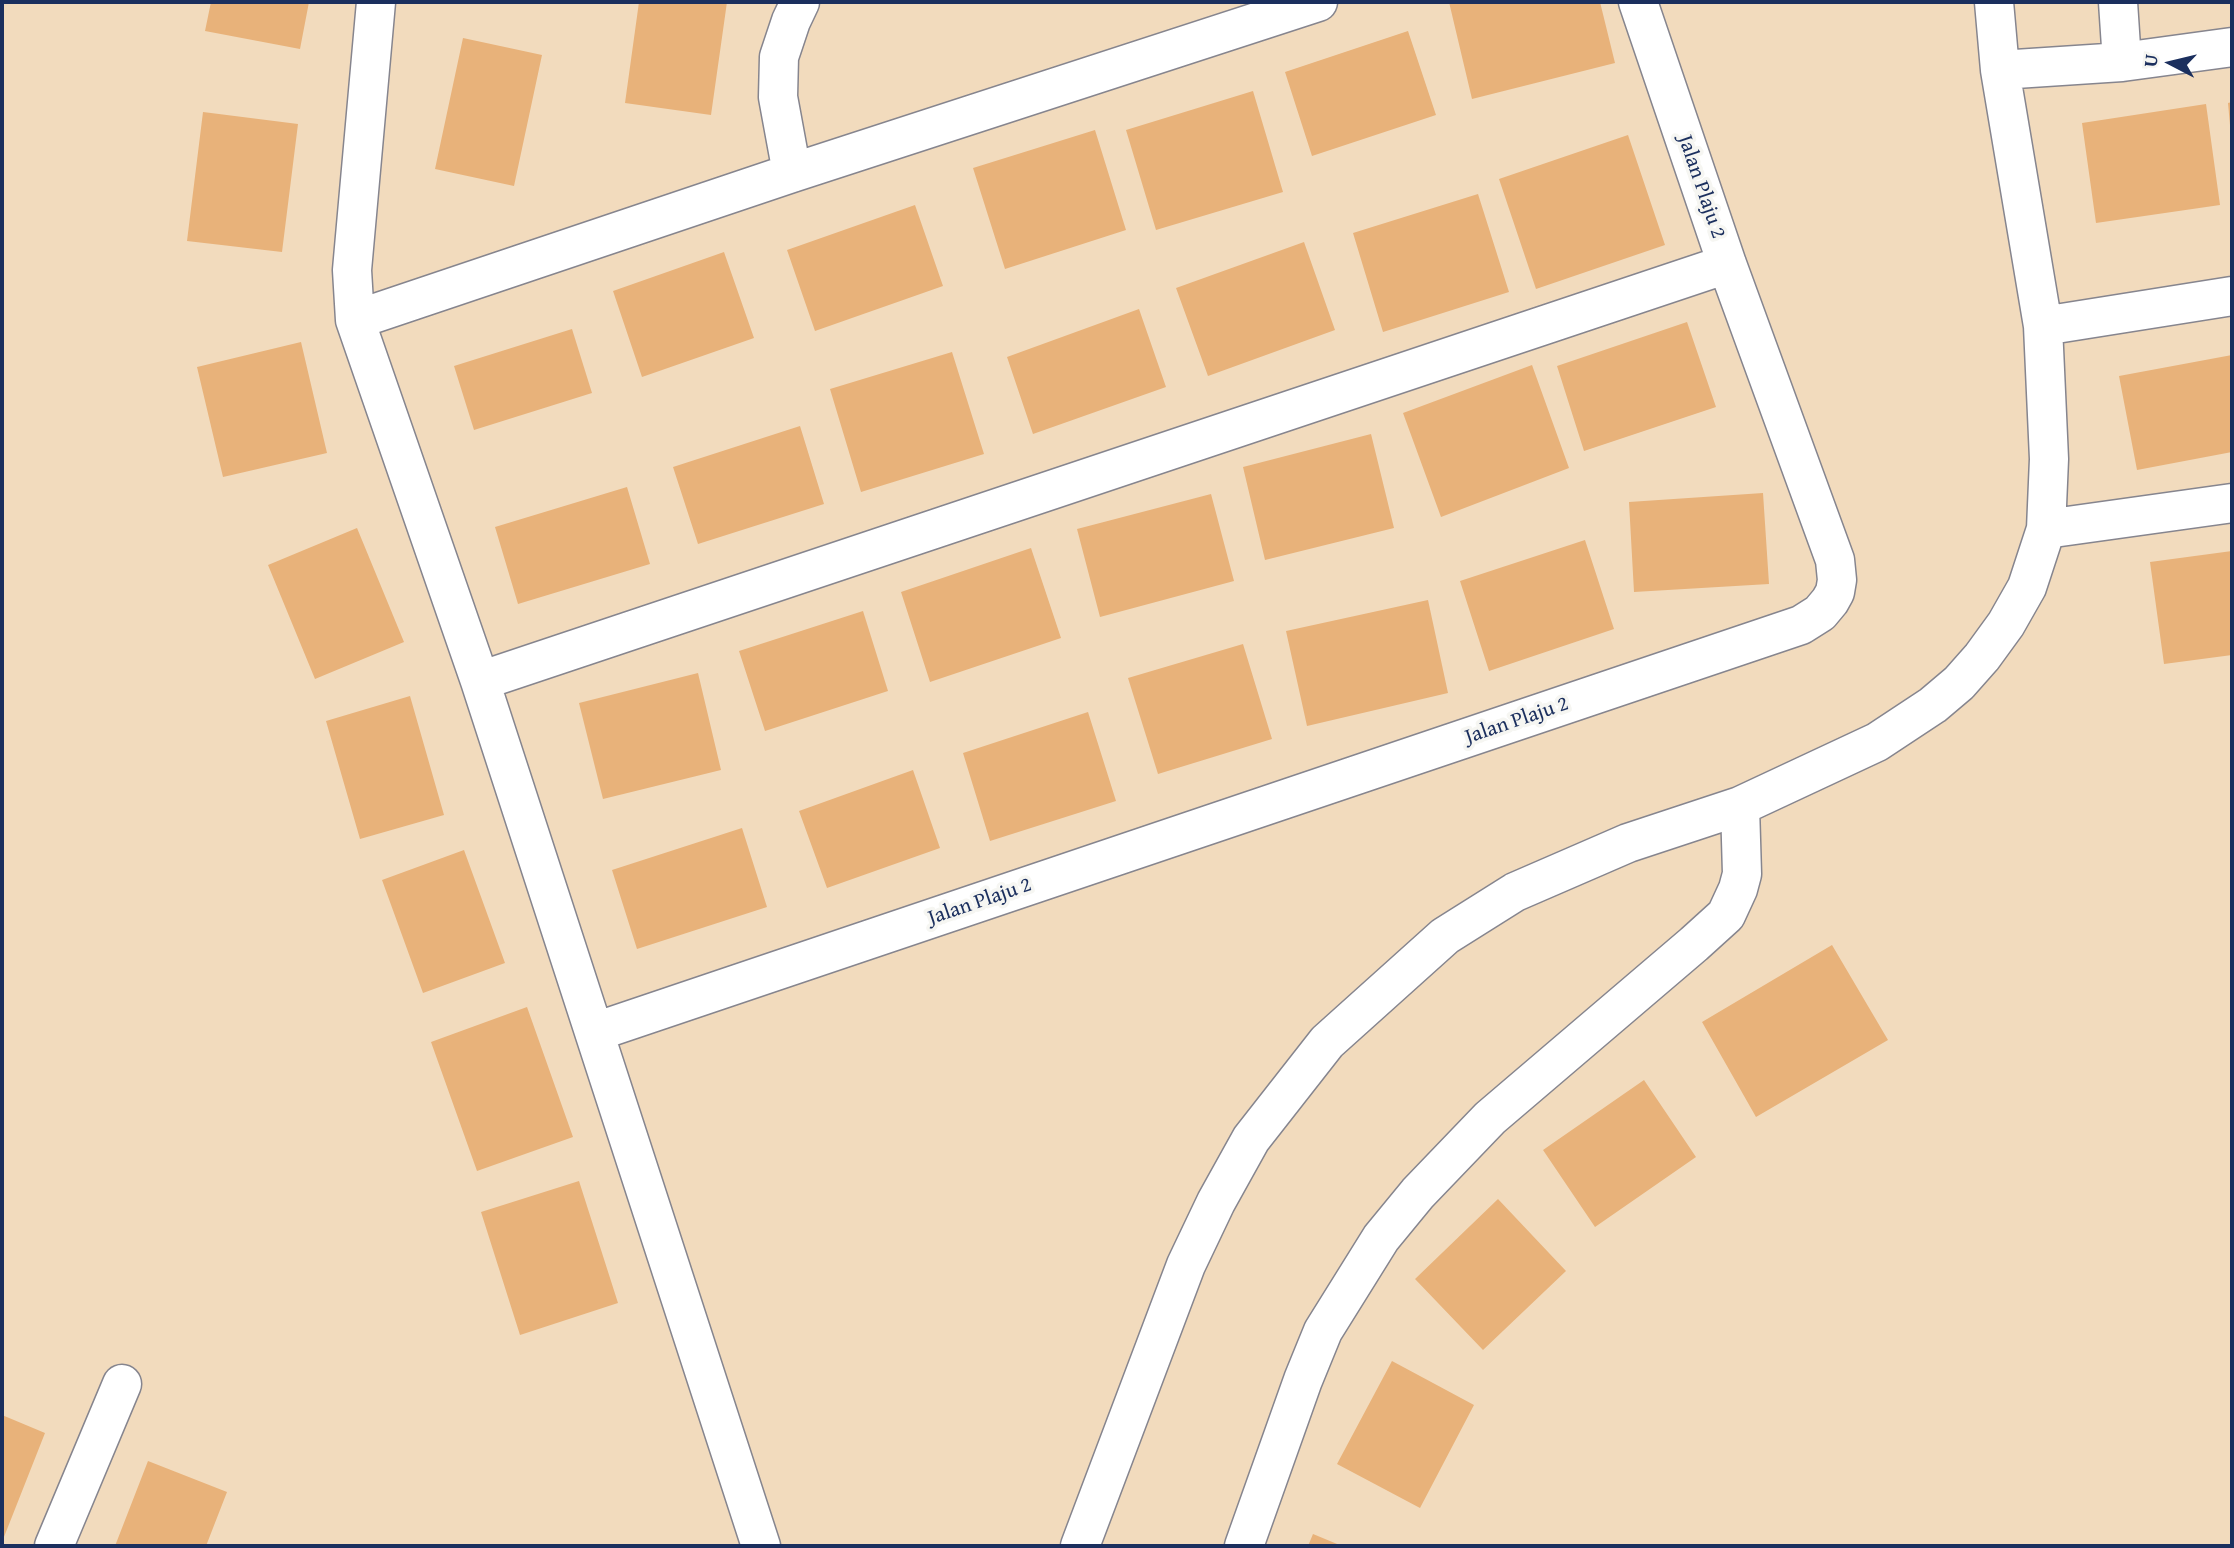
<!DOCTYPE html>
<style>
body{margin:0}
#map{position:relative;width:2234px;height:1548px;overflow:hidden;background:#f2dbbd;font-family:"Gentium Book Plus",serif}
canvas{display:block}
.frame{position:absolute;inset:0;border:4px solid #1b2f5e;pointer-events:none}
.north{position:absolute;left:2136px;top:28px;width:70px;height:70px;-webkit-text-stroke:5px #f6f6f2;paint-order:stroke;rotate:277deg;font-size:19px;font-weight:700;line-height:28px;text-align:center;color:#1b2f5e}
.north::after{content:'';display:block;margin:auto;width:24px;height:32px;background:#1b2f5e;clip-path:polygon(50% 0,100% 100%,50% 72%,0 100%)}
</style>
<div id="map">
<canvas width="2234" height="1548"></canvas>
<div class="frame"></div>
<div class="north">U</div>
</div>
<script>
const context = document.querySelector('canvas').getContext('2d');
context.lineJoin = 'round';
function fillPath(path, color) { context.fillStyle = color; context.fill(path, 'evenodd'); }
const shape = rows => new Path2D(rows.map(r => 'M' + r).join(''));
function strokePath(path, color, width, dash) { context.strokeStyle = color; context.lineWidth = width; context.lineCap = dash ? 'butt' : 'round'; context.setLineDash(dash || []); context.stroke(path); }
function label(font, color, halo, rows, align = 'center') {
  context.font = font + ' "Gentium Book Plus",serif'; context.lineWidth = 7; context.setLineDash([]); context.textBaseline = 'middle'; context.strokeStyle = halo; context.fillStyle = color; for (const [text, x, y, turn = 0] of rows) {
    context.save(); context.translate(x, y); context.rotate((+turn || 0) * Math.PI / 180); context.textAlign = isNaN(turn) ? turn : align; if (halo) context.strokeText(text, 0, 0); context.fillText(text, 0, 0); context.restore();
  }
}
fillPath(shape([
 [211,2,309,2,300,49,205,31],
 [639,2,727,2,711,115,625,103],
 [1449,2,1600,2,1615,63,1472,99],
 [1408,31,1436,115,1312,156,1285,72],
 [463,38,542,55,514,186,435,169],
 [1253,91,1283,192,1156,230,1126,130],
 [2232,102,2232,125,2230,125,2228,103],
 [2206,104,2220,205,2096,223,2082,123],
 [203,112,298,124,282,252,187,241],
 [1095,130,1126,230,1005,269,973,168],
 [1628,135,1665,245,1536,289,1499,179],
 [1478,194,1509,292,1383,332,1353,233],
 [915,205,943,286,815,331,787,250],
 [1304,242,1335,330,1208,376,1176,288],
 [724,252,754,338,642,377,613,291],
 [1139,309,1166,387,1033,434,1007,357],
 [1687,322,1716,407,1584,451,1557,366],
 [572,329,592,393,474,430,454,366],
 [301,342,327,453,223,477,197,367],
 [952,352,984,454,861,492,830,389],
 [2232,355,2232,452,2137,470,2119,376],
 [1532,365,1569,468,1441,517,1403,413],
 [800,426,824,504,698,544,673,467],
 [1371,434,1394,528,1265,560,1243,467],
 [627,487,650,564,518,604,495,527],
 [1763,493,1769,584,1634,592,1629,502],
 [1211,494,1234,581,1100,617,1077,529],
 [357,528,404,642,315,679,268,565],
 [1585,540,1614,629,1489,671,1460,581],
 [1031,548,1061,638,930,682,901,592],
 [2232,551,2232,655,2164,664,2150,562],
 [1428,600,1448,693,1307,726,1286,631],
 [863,611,888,691,765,731,739,651],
 [1243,644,1272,739,1158,774,1128,678],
 [698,673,721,770,603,799,579,703],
 [410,696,444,815,360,839,326,721],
 [1088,712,1116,801,990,841,963,753],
 [913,770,940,848,827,888,799,811],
 [742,828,767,907,637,949,612,870],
 [464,850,505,963,423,993,382,880],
 [1832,945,1888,1040,1756,1117,1702,1022],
 [527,1007,573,1137,477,1171,431,1042],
 [1644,1080,1696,1157,1595,1227,1543,1150],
 [579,1181,618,1303,520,1335,481,1212],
 [1498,1199,1566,1271,1483,1350,1415,1279],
 [1392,1361,1474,1405,1420,1508,1337,1464],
 [2,1415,45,1433,2,1542],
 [148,1461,227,1492,206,1546,115,1546],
 [1313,1534,1342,1546,1308,1546]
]), '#e8b27a');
const minor = shape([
 [376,2,352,270,355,320,480,681,761,1546],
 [2118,2,2122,62],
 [2000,70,2122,62,2232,47],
 [792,173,778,97,779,57,791,21,800,2],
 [355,320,792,173,1318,2],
 [2043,326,2232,296],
 [2046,529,2232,503],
 [480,681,1727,264],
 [595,1032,1801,625,1820,613,1830,601,1835,592,1837,580,1835,560,1727,264,1638,2],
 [54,1546,122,1384],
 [1080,1546,1186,1265,1216,1202,1251,1139,1327,1042,1445,936,1515,892,1628,843,1740,806,1877,742,1933,705,1959,683,1982,657,2006,624,2027,587,2046,529,2049,459,2043,326,2000,70,1994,2],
 [1244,1546,1303,1380,1323,1331,1381,1238,1418,1193,1490,1118,1694,944,1726,915,1738,889,1742,874,1740,806]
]);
strokePath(minor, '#86858e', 41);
strokePath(minor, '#fff', 38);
label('21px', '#1b2f5e', '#f6f6f2', [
 ["Jalan Plaju 2",1701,187,71],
 ["Jalan Plaju 2",1517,721,-19],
 ["Jalan Plaju 2",980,902,-19]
]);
</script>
